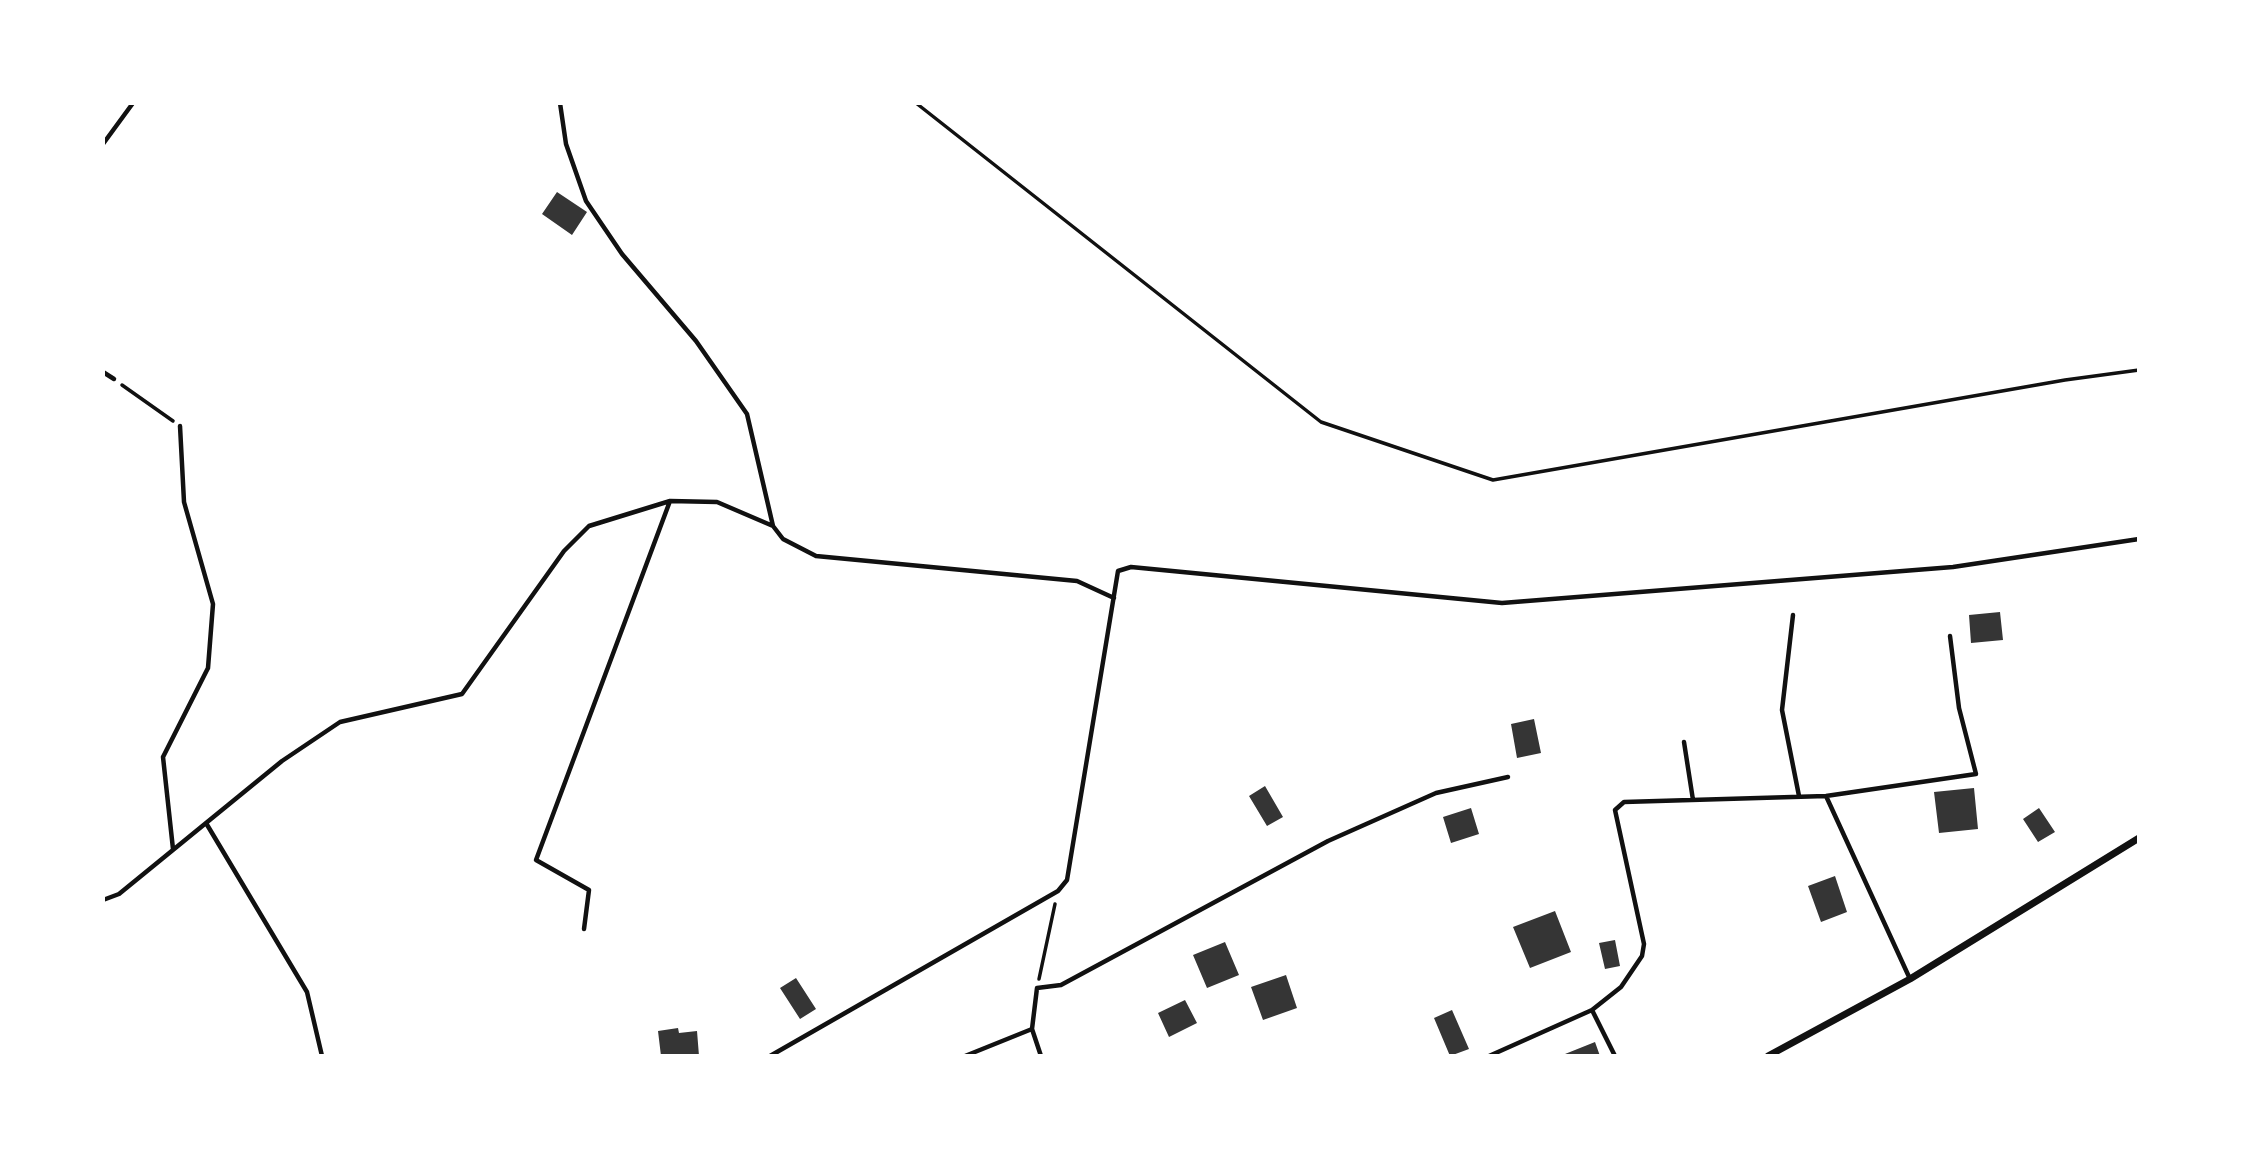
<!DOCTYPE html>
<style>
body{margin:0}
#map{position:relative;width:2242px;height:1159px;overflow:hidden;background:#fff;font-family:Raleway,sans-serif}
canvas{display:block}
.frame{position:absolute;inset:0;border:105px solid #fff;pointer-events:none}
</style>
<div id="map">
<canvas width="2242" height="1159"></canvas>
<div class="frame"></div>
</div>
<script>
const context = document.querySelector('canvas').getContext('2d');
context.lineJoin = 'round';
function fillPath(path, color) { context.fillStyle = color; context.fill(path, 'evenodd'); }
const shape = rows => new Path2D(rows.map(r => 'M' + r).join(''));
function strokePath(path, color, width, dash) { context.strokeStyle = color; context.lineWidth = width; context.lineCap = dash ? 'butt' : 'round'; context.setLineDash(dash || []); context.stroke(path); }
fillPath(shape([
 [557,192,587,212,572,235,542,214],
 [2000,612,2003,640,1971,643,1969,615],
 [1534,719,1541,753,1517,758,1511,724],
 [1265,786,1283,817,1267,826,1249,796],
 [1974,788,1978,829,1939,833,1934,792],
 [1471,808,1479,834,1451,843,1443,817],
 [2039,808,2055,832,2038,842,2023,819],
 [1835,876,1847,912,1821,922,1808,886],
 [1555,911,1571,952,1530,968,1513,927],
 [1615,940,1620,966,1605,969,1599,943],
 [1225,942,1239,975,1207,988,1193,955],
 [1286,975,1297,1008,1263,1020,1251,987],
 [796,978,816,1009,800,1019,780,988],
 [1185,1000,1197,1023,1169,1037,1158,1013],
 [1452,1010,1469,1049,1450,1056,1434,1018],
 [678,1028,679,1033,697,1031,699,1056,661,1056,658,1031],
 [1595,1042,1600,1056,1560,1056]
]), '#353535');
strokePath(shape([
 [916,103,1321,422,1493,480,2065,380,2139,370],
 [122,385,173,421],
 [1039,979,1055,904]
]), '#111', 3.5);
strokePath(shape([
 [560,103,566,144,586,201,622,254,696,341,747,414,773,526,783,539,816,556,1077,581,1114,598],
 [103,144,133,103],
 [103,372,114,379],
 [1793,615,1782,710,1799,796],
 [1684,742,1693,800],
 [1826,796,1910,979],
 [206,823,307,992,322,1056],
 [173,849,163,757,208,668,213,604,184,502,180,426],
 [103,900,119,894,282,761,340,722,462,694,564,551,589,526,670,501,717,502,773,526],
 [584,929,589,890,536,860,670,501],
 [1592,1010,1615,1056],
 [770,1056,1058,891,1067,880,1118,571,1131,567,1502,603,1953,567,2139,539],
 [965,1056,1032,1029],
 [1041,1056,1032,1029,1037,988,1061,985,1328,841,1436,793,1508,777],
 [1489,1056,1592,1010,1621,987,1642,956,1644,944,1615,810,1624,802,1826,796,1976,774,1959,708,1950,636]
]), '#111', 4.5);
strokePath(shape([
 [1768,1056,1910,979,2139,838]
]), '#111', 7);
</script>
